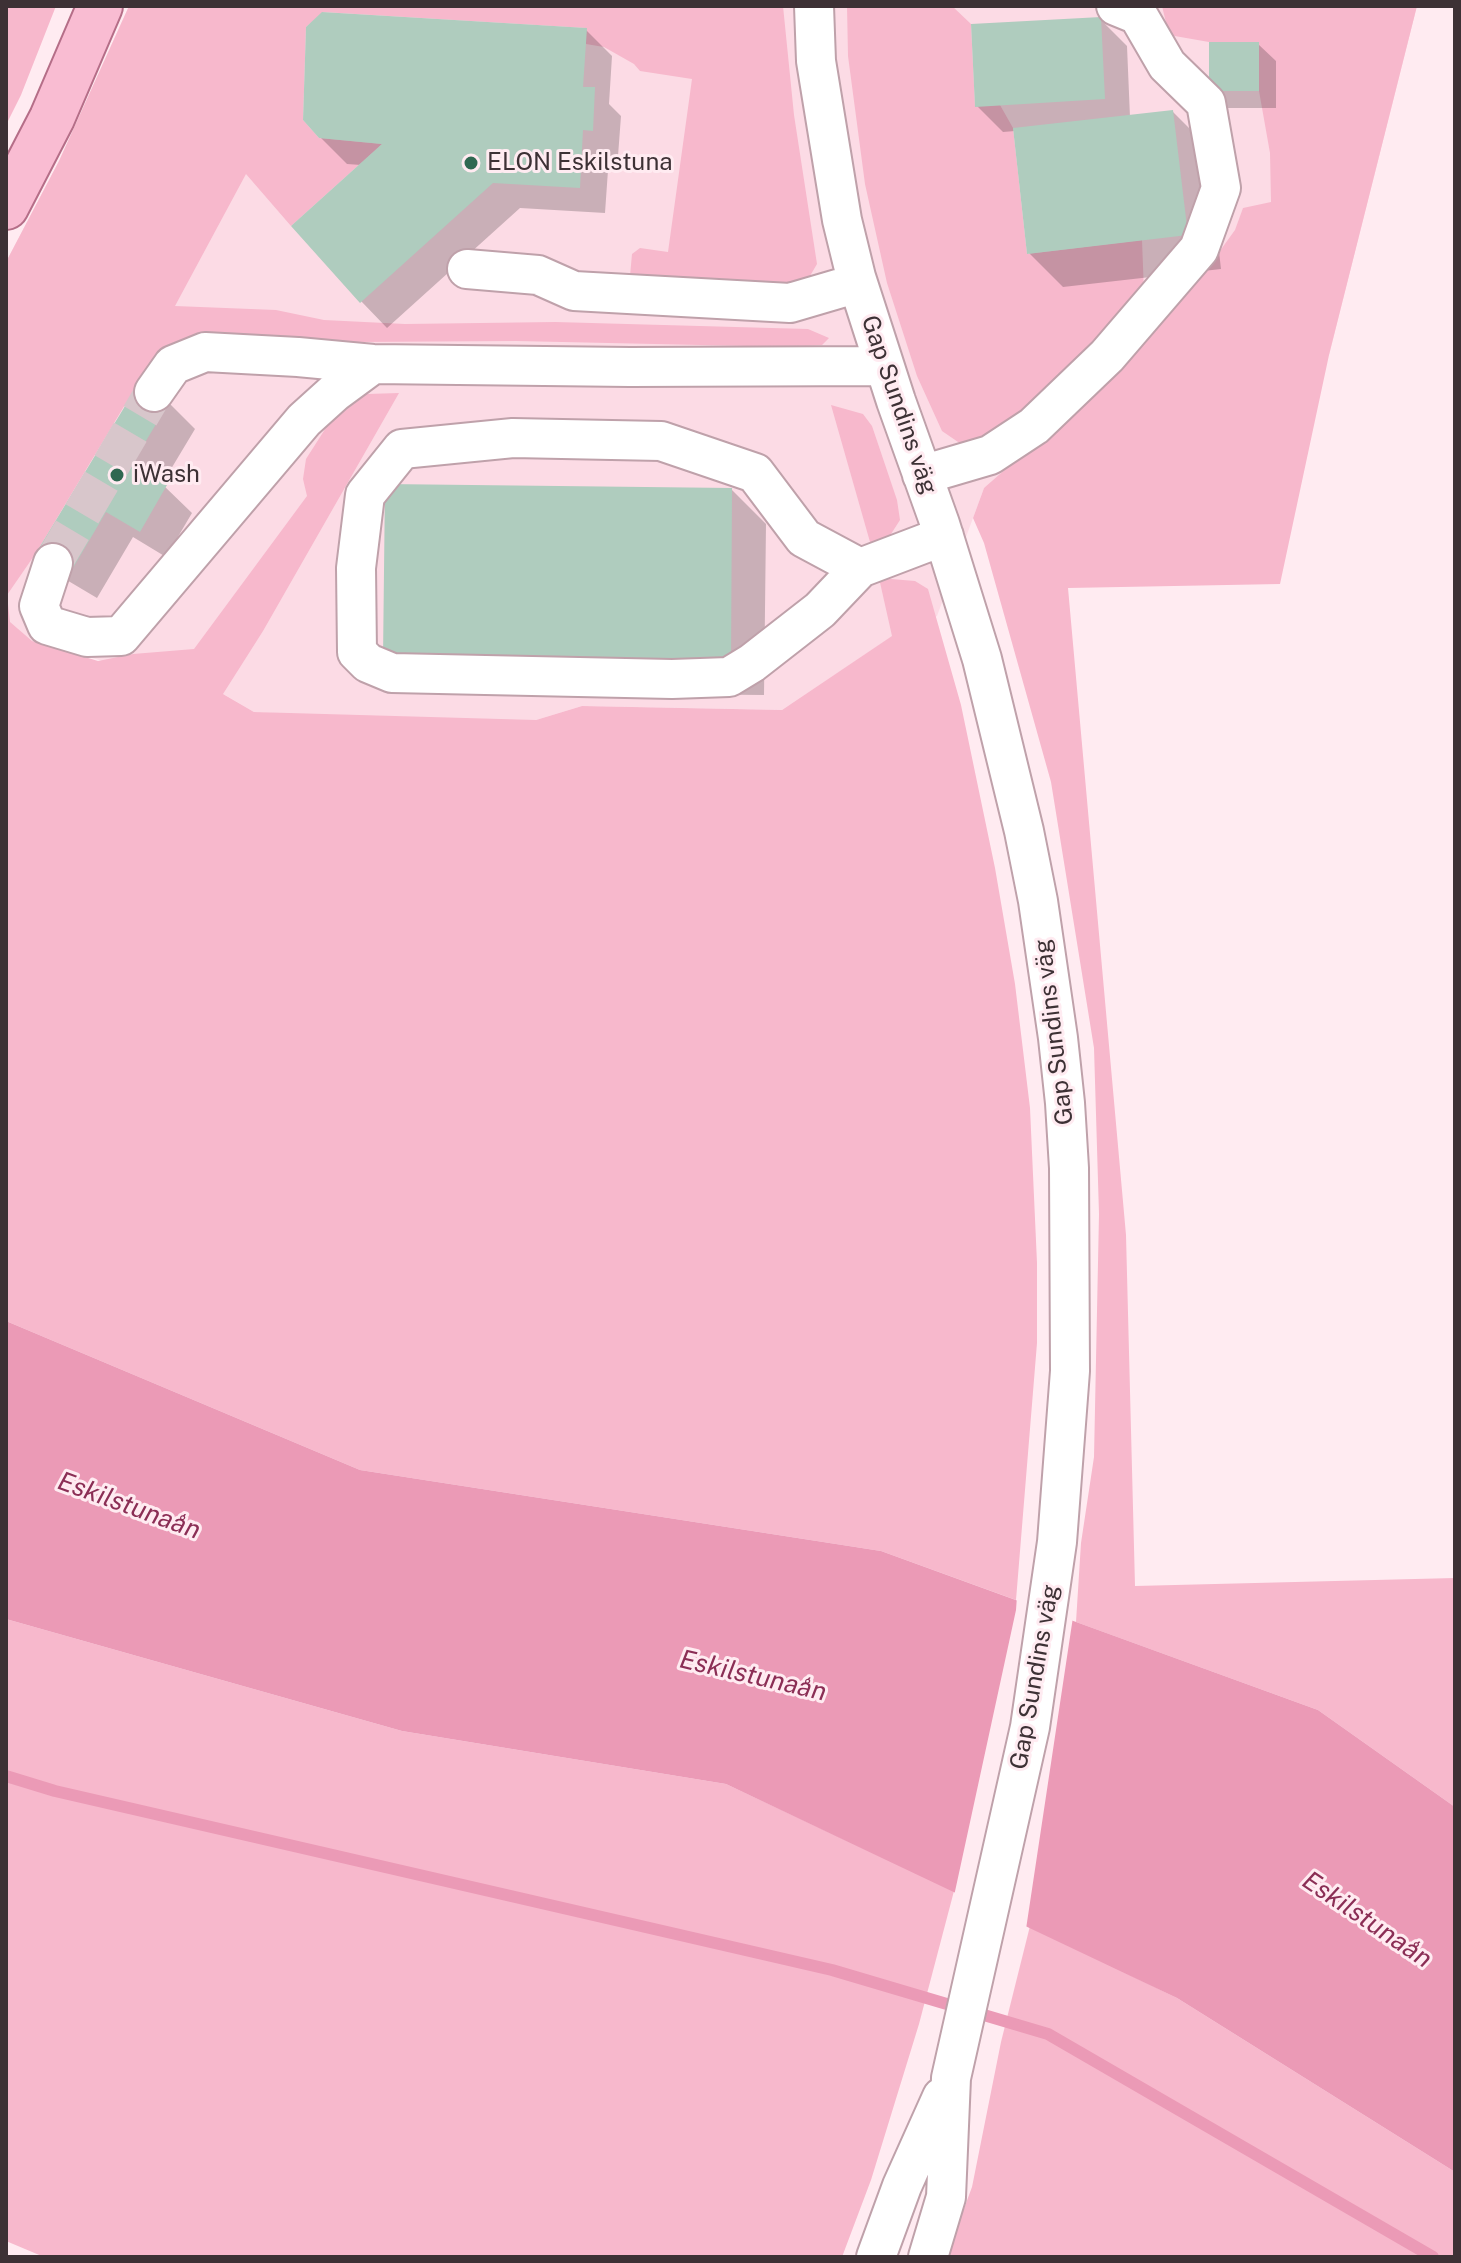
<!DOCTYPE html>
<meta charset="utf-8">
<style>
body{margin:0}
#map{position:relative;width:1461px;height:2263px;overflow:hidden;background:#ffebf1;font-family:"Public Sans",sans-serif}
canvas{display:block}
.frame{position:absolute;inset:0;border:8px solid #3d3135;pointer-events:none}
</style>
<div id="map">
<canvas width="1461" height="2263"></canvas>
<div class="frame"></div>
</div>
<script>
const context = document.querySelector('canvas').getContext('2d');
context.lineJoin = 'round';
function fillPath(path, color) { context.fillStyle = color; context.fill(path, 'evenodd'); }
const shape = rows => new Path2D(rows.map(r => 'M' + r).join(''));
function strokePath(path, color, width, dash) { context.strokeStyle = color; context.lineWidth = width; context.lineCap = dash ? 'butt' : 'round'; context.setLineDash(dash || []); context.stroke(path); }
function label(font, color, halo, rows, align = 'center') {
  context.font = font + ' "Public Sans",sans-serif'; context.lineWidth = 6; context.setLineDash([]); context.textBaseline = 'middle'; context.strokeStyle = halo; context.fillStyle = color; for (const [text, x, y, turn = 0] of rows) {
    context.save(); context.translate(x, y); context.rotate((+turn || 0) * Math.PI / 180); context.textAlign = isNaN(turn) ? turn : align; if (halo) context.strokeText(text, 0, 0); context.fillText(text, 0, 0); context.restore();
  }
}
fillPath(shape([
 [129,6,1417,6,1329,355,984,488,937,616,893,636,782,710,582,706,536,720,408,720,254,712,225,695,6,634,6,262,59,161]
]), '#fcdbe5');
fillPath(shape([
 [6,6,56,6,21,95,6,125],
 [129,6,783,6,794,115,817,264,807,281,788,284,630,276,632,254,640,248,668,252,692,79,640,71,634,64,604,47,586,44,586,28,323,12,306,27,303,120,319,138,382,144,291,226,246,174,175,306,276,310,324,320,405,324,555,322,808,329,829,338,822,345,793,347,516,341,192,343,138,383,36,553,7,595,10,622,32,641,98,661,133,654,194,649,307,496,303,479,306,459,329,423,367,394,399,393,263,631,223,694,254,712,536,720,582,706,782,710,892,636,879,578,915,581,928,589,961,705,995,868,1015,984,1030,1108,1037,1263,1037,1343,1016,1600,881,1551,360,1470,6,1321,6,262,59,161],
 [847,6,952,6,971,24,975,106,1000,105,1013,128,1027,254,1142,240,1144,293,1097,349,994,435,961,444,942,431,917,376,887,283,865,184,848,56],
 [1162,6,1417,6,1329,355,1280,584,1068,588,1126,1235,1135,1586,1455,1578,1455,1807,1318,1710,1076,1622,1081,1543,1094,1457,1099,1214,1094,1048,1051,782,984,543,973,518,984,488,1080,404,1209,266,1235,230,1243,208,1271,202,1270,153,1259,91,1259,42,1209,42,1169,35],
 [831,405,863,414,872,426,897,500,900,520,891,534,872,549],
 [6,1619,402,1731,726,1784,954,1891,919,2024,871,2180,842,2257,44,2257,6,2241],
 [1030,1926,1177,1998,1455,2172,1455,2257,946,2257,972,2187,1001,2042]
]), '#f7b8cc');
fillPath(shape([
 [6,1321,360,1470,881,1551,1318,1710,1455,1807,1455,2172,1177,1998,726,1784,402,1731,6,1619]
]), '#eb9ab6');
fillPath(shape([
 [1017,1596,1073,1617,1026,1929,954,1896,1016,1610]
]), '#ffebf1');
fillPath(shape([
 [1100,19,1127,46,1130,117,1173,112,1207,146,1221,269,1063,287,1029,253,1015,131,1003,132,977,106],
 [586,30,612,56,609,104,621,116,618,156,609,156,605,213,520,208,387,328,361,301,361,165,347,164,320,137],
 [1258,44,1276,61,1276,108,1228,108,1211,90],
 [169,403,195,429,162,484,192,513,166,557,133,537,97,598,65,579,39,553],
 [732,490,766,524,764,695,420,692]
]), '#0003');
strokePath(shape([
 [6,1776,55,1791,832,1970,1048,2034,1433,2257]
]), '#eb9ab6', 12);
fillPath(shape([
 [322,12,587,28,583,87,595,87,593,131,583,130,580,188,493,183,360,303,291,226,382,144,319,138,303,120,306,27],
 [1101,17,1105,99,975,107,971,24],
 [1209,42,1259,42,1259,91,1209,91],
 [1173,110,1188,235,1027,254,1013,128],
 [139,383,170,401,132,464,167,485,140,532,106,512,70,573,36,553],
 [385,484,732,488,731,661,383,658]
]), '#afccbe');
strokePath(shape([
 [53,563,154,392]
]), '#d8c6cb', 38, [38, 19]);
const minor = shape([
 [814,6,816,61,842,220,856,277,896,401,940,524,982,659,1024,831,1038,901,1058,1038,1065,1103,1069,1168,1070,1371,1057,1542,1030,1727,951,2078,946,2197,928,2257],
 [467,269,538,275,574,291,790,303,858,283],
 [154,392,173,365,205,352,298,357,373,364,630,367,884,366],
 [922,475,990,455,1034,426,1107,356,1199,249,1221,188,1206,103,1167,65,1138,15,1116,6],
 [53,563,39,606,47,625,87,637,121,636,304,420,335,392,373,364],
 [860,568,820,610,752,663,729,677,672,679,392,673,368,663,357,652,356,568,365,495,402,449,513,438,661,441,755,473,804,538,860,568,944,536],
 [876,2257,902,2186,942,2097]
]);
const major = shape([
 [6,207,52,118,100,6]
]);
strokePath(minor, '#bfa1aa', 42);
strokePath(major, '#b56e88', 48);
strokePath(minor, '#fff', 38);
strokePath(major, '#f9bcd2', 44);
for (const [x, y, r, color] of [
 [471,163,8,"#2f6851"],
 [117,475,8,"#2f6851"]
]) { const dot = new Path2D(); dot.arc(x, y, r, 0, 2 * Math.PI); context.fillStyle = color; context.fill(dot); strokePath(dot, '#ffebf1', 3); }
label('24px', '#3d3135', '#ffebf1', [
 ["ELON Eskilstuna",487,163],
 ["iWash",133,475]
], 'left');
label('24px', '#3d3135', '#ffebf1', [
 ["Gap Sundins väg",899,405,71],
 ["Gap Sundins väg",1054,1032,-97],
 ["Gap Sundins väg",1035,1677,-80]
]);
label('italic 26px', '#8b2e55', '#ffebf1', [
 ["Eskilstunaån",129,1506,20],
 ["Eskilstunaån",753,1676,13],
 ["Eskilstunaån",1367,1920,34]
]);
</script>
